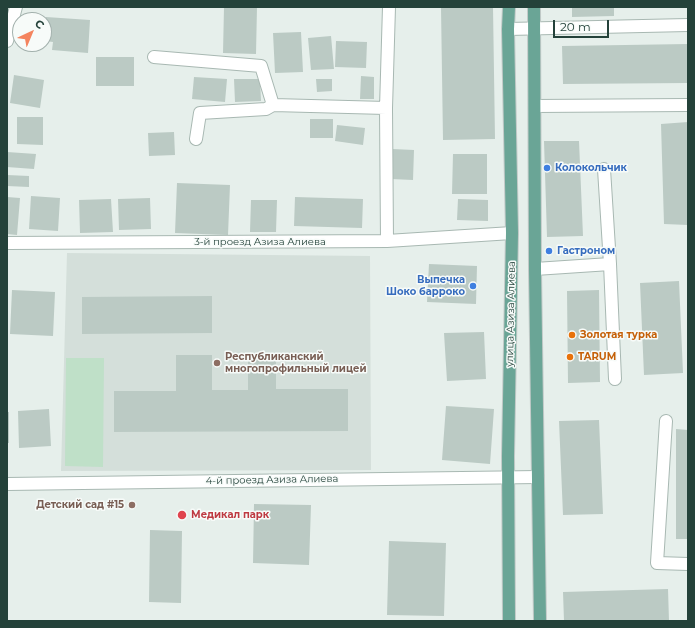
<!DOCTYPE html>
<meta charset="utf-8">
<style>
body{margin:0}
#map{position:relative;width:695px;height:628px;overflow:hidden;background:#e6efeb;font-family:Montserrat,sans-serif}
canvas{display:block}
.frame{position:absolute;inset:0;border:8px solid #24423a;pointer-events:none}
.north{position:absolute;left:12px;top:12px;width:40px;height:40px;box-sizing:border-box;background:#f7fbf9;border:1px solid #a3b1ad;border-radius:50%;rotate:44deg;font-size:11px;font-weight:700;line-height:16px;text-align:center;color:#24423a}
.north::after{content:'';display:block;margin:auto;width:14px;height:18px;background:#f4845f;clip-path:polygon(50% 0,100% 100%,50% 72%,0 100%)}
.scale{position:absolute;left:553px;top:20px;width:56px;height:18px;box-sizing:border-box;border:2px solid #24423a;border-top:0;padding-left:5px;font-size:12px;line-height:14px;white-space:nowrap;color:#24423a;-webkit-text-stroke:3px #f7fbf9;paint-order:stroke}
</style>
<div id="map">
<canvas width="695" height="628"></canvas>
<div class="frame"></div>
<div class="north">С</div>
<div class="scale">20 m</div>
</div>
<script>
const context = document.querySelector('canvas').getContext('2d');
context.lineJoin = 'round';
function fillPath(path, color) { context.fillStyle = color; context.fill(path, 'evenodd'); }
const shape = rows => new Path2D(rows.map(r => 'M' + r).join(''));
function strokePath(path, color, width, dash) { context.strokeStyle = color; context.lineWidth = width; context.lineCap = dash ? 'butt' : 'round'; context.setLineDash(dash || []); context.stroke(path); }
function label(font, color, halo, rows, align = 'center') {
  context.font = font + ' Montserrat,sans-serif'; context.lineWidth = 3; context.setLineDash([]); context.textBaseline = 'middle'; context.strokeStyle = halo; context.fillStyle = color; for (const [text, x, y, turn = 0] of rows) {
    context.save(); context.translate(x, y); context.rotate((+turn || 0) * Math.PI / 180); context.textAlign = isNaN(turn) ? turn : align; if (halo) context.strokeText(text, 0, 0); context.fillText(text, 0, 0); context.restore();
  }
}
fillPath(shape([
 [67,253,370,256,371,470,61,471]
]), '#d4dfda');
fillPath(shape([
 [66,358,104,358,103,467,65,466]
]), '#bfe0c8');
fillPath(shape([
 [224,7,257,7,256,54,223,53],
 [441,7,493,7,495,139,443,140],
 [572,7,614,7,614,16,572,17],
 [46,17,90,20,88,53,52,50,53,42,45,41],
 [301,32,303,72,275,73,273,33],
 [331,36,334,69,311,70,308,38],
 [336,41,367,42,366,68,335,67],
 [688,44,688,83,563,84,562,46],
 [96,57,134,57,134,86,96,86],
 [14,75,44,80,40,108,10,103],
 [361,76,374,77,374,99,360,99],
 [194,77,227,79,225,102,192,99],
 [234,79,260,79,261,101,235,102],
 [316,79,332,79,332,91,317,92],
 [17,117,43,117,43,145,17,144],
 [310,119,333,119,333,138,310,138],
 [688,122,688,225,664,224,661,124],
 [337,125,365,128,363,145,335,141],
 [174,132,175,155,149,156,148,133],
 [544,141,579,141,583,236,547,237],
 [392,149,414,150,413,180,391,179],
 [7,152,36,154,34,169,7,167],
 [453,154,487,154,487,194,452,194],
 [7,175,29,176,29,187,7,186],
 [177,183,230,185,228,235,175,233],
 [31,196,60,198,58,231,29,229],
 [7,197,20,198,17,235,7,234],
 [295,197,363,199,362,228,294,226],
 [150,198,151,229,119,230,118,199],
 [111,199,113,232,80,233,79,200],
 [458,199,488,200,488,221,457,220],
 [251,200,277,200,276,232,250,232],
 [429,264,477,266,476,304,427,302],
 [679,281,683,373,644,375,640,283],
 [12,290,55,292,53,336,10,334],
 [599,290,600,382,568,383,567,291],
 [212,296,212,333,82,334,82,297],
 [484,332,486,379,447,381,444,333],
 [176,355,212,355,212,390,248,390,248,356,276,356,276,389,348,389,348,431,114,432,114,391,176,391],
 [446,406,494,409,490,464,442,460],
 [49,409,51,446,19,448,18,411],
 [7,412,9,412,9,443,7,443],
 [599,420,603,514,563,515,559,421],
 [676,429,688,430,688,539,676,539],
 [254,504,311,505,309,565,253,563],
 [150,530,182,531,181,603,149,602],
 [389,541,446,543,444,616,387,615],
 [668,589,669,621,564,621,563,592]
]), '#bbcac4');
const minor = shape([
 [508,29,688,25],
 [7,41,16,7],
 [154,57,261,66,273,105],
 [535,106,688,105],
 [196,139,200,113,266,109,273,105,386,108],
 [387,241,386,108,389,7],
 [7,243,387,241,512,233],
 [610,264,615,379],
 [535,269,610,264,604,169],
 [666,421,657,563,688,564],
 [7,484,538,477]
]);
const major = shape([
 [534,7,535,269,540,621],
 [509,621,508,456,512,233,508,29,509,7]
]);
strokePath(minor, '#a8b8b2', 14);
strokePath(major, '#c2cac8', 14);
strokePath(minor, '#fff', 12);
strokePath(major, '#6aa596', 12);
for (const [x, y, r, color] of [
 [547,168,4,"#3f7fe0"],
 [549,251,4,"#3f7fe0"],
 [473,286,4,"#3f7fe0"],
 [572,335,4,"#e8710a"],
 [570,357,4,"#e8710a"],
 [217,363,4,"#8d6e63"],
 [132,505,4,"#8d6e63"],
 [182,515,5,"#e0444e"]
]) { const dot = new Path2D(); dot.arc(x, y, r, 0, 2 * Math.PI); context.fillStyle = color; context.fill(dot); strokePath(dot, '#f7fbf9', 1.5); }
label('bold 10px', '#366cbe', '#f7fbf9', [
 ["Колокольчик",555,168],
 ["Гастроном",557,251],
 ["Выпечка",465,280,"right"],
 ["Шоко барроко",465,292,"right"]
], 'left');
label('10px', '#24423a', '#f7fbf9', [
 ["3-й проезд Азиза Алиева",260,242],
 ["улица Азиза Алиева",511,314,-89],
 ["4-й проезд Азиза Алиева",272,480,-1]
]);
label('bold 10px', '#c56008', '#f7fbf9', [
 ["Золотая турка",580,335],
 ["TARUM",578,357]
], 'left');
label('bold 10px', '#785e54', '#f7fbf9', [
 ["Республиканский",225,357],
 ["многопрофильный лицей",225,369],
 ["Детский сад #15",124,505,"right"]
], 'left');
label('bold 10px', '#be3a42', '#f7fbf9', [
 ["Медикал парк",191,515]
], 'left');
</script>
